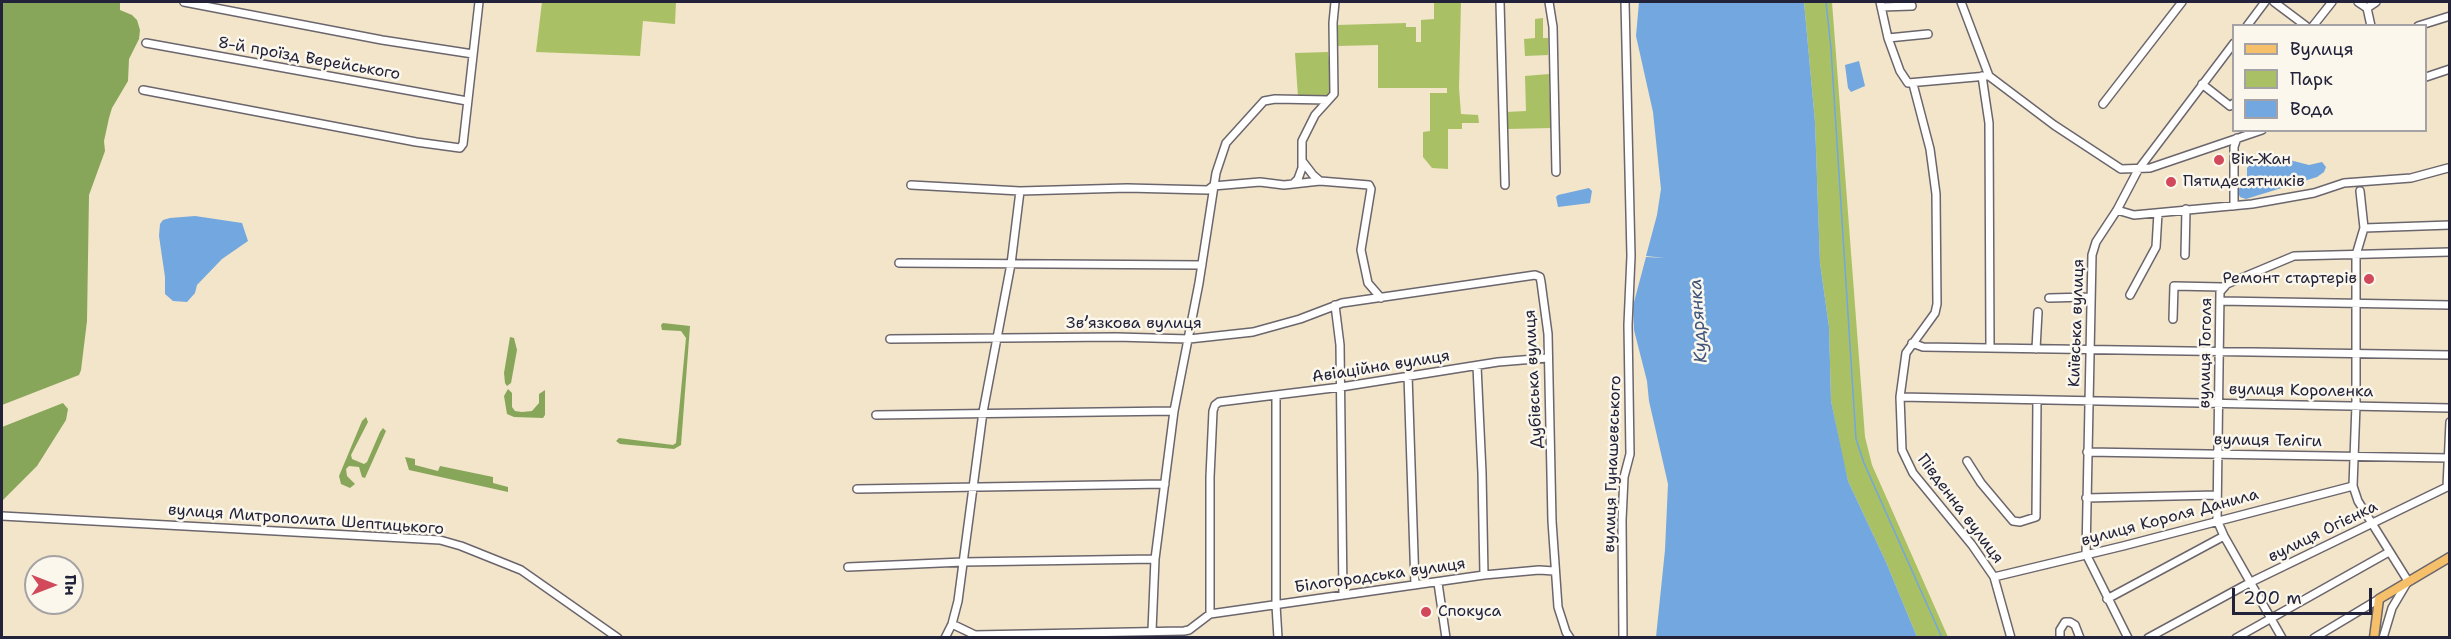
<!DOCTYPE html>
<meta charset="utf-8">
<style>
body{margin:0}
#map{position:relative;width:2451px;height:639px;overflow:hidden;background:#f2e5c9;font-family:"Shantell Sans",sans-serif}
canvas{display:block}
.frame{position:absolute;inset:0;border:3px solid #22223b;pointer-events:none}
.legend{position:absolute;left:2232px;top:24px;width:195px;height:108px;box-sizing:border-box;background:#fbf7ec;border:2px solid #a4a2a5;margin:0;padding:8px 10px;list-style:none;font-size:18px;color:#22223b}
.legend li{display:flex;align-items:center;gap:12px;height:30px}
.legend b{width:30px;border:2px solid #a4a2a5}
.north{position:absolute;left:24px;top:555px;width:60px;height:60px;box-sizing:border-box;background:#fbf7ec;border:2px solid #a4a2a5;border-radius:50%;rotate:90deg;font-size:16px;font-weight:700;line-height:24px;text-align:center;color:#22223b}
.north::after{content:'';display:block;margin:auto;width:21px;height:27px;background:#d1495b;clip-path:polygon(50% 0,100% 100%,50% 72%,0 100%)}
.scale{position:absolute;left:2232px;top:588px;width:140px;height:27px;box-sizing:border-box;border:3px solid #22223b;border-top:0;padding-left:8px;font-size:18px;line-height:21px;white-space:nowrap;color:#22223b;-webkit-text-stroke:4px #fbf7ec;paint-order:stroke}
</style>
<div id="map">
<canvas width="2451" height="639"></canvas>
<div class="frame"></div>
<ul class="legend">
<li><b style="height:8px;background:#f6c06b"></b>Вулиця</li>
<li><b style="height:16px;background:#aac065"></b>Парк</li>
<li><b style="height:16px;background:#72a7df"></b>Вода</li>
</ul>
<div class="north">Пн</div>
<div class="scale">200 m</div>
</div>
<script>
const context = document.querySelector('canvas').getContext('2d');
context.lineJoin = 'round';
function fillPath(path, color) { context.fillStyle = color; context.fill(path, 'evenodd'); }
const shape = rows => new Path2D(rows.map(r => 'M' + r).join(''));
function strokePath(path, color, width, dash) { context.strokeStyle = color; context.lineWidth = width; context.lineCap = dash ? 'butt' : 'round'; context.setLineDash(dash || []); context.stroke(path); }
function label(font, color, halo, rows, align = 'center') {
  context.font = font + ' "Shantell Sans",sans-serif'; context.lineWidth = 5; context.setLineDash([]); context.textBaseline = 'middle'; context.strokeStyle = halo; context.fillStyle = color; for (const [text, x, y, turn = 0] of rows) {
    context.save(); context.translate(x, y); context.rotate((+turn || 0) * Math.PI / 180); context.textAlign = isNaN(turn) ? turn : align; if (halo) context.strokeText(text, 0, 0); context.fillText(text, 0, 0); context.restore();
  }
}
fillPath(shape([
 [542,2,676,2,675,24,643,21,640,56,536,52],
 [1434,2,1461,2,1459,88,1461,114,1478,115,1479,123,1462,123,1462,129,1448,129,1448,169,1432,168,1423,157,1423,132,1430,131,1430,93,1447,93,1447,88,1378,88,1378,45,1337,46,1337,25,1406,23,1406,27,1416,27,1416,42,1421,42,1421,20,1434,19],
 [1804,2,1832,2,1865,437,1872,465,1948,637,1917,637,1886,562,1848,481,1844,465,1831,401,1829,327,1820,263,1815,122],
 [1543,18,1543,38,1548,38,1548,55,1525,56,1524,39,1535,38,1535,19],
 [1328,52,1332,88,1330,95,1298,97,1295,53],
 [1549,74,1551,128,1507,129,1506,112,1526,111,1525,76]
]), '#aac065');
fillPath(shape([
 [2,2,120,2,120,10,132,15,137,20,140,30,139,39,129,59,128,81,112,108,109,118,104,141,105,151,89,195,87,321,81,370,79,375,2,405],
 [663,323,690,326,681,445,674,449,620,444,616,441,619,438,673,445,676,443,686,338,681,331,662,330,661,325],
 [510,337,514,338,517,350,511,383,507,386,505,383,504,373],
 [508,389,512,393,512,407,515,411,522,412,532,411,539,403,539,394,545,390,545,415,543,418,514,417,507,414,504,396],
 [63,403,68,409,66,420,37,466,2,501,2,427],
 [366,417,368,422,351,455,352,459,364,464,367,462,380,432,383,428,386,431,365,478,362,477,359,467,349,466,346,469,347,476,355,484,350,488,341,484,339,476,362,421],
 [405,457,415,459,415,465,438,471,440,466,493,477,493,483,508,487,508,492,409,470]
]), '#87a65a');
fillPath(shape([
 [1639,2,1804,2,1815,122,1820,263,1829,327,1831,401,1848,481,1886,562,1917,637,1656,637,1665,550,1668,484,1649,401,1647,381,1634,330,1633,306,1646,257,1665,258,1646,256,1657,215,1661,189,1653,112,1636,36],
 [1859,61,1865,86,1851,92,1848,88,1845,65],
 [2274,156,2309,165,2322,162,2326,167,2324,172,2317,177,2246,199,2240,197,2237,191,2247,180,2247,168,2251,162],
 [1589,188,1592,191,1590,203,1558,207,1556,197,1558,195],
 [195,216,242,223,248,241,222,259,197,285,195,293,187,302,173,301,165,294,165,277,159,236,160,224,163,220,170,218]
]), '#72a7df');
strokePath(shape([
 [1826,2,1831,49,1856,439,1864,463,1942,638]
]), '#72a7df', 1.5);
const minor = shape([
 [184,2,382,40,473,54],
 [1500,2,1505,185],
 [1549,2,1553,27,1556,172],
 [1880,2,1888,38,1900,71,1908,83,1987,76],
 [1961,2,1989,76,2054,125,2121,169,2150,168,2262,130],
 [2274,2,2306,26],
 [2358,2,2367,8,2371,26],
 [1881,7,1912,6],
 [2367,8,2376,2],
 [2247,26,2265,2],
 [2313,26,2332,2],
 [2418,26,2450,16],
 [1888,38,1928,34],
 [146,43,467,101],
 [1982,76,1989,123,1990,347],
 [2426,77,2450,69],
 [1913,84,1930,149,1936,194,1937,304,1935,313,1906,353,1900,397,1902,450,1913,473,1972,545,1994,577,2011,638],
 [2202,84,2230,106,2234,103],
 [143,90,416,142,460,148,463,144,479,2],
 [2103,104,2182,2],
 [1303,162,1313,175,1320,181],
 [1294,183,1298,179,1302,168,1302,141,1315,115,1334,94,1333,23,1335,2],
 [911,185,1020,191,1127,188,1208,190,1213,186,1260,182,1284,185,1320,181,1369,185,1371,189,1361,250,1368,283,1381,298],
 [2360,191,2364,228,2356,255,2356,405,2353,486,2358,501,2408,581,2392,608,2383,638],
 [2234,206,2234,147,2237,138],
 [2117,210,2134,215,2252,204,2314,193,2344,183,2411,178,2448,168],
 [2364,228,2450,225],
 [2185,255,2186,209],
 [899,263,1202,265],
 [2130,295,2156,247,2158,213],
 [2049,298,2089,297],
 [2220,301,2450,305],
 [1335,305,1340,345,1343,595],
 [2173,319,2174,286,2222,287],
 [890,339,1116,337,1189,339,1253,332,1300,319,1342,303,1535,275,1540,277,1541,282,1548,334,1552,521,1558,607,1566,632,1570,638],
 [1912,343,1923,347,2450,355],
 [2036,349,2038,312],
 [1477,366,1482,473,1484,575],
 [1408,375,1415,585],
 [1276,396,1276,605,1278,638],
 [1900,397,2450,408],
 [876,415,1174,411],
 [2087,452,2449,458],
 [1967,461,1981,483,2013,521,2020,522,2036,517,2037,401],
 [2447,487,2450,422],
 [857,489,1165,484],
 [2086,498,2217,495],
 [2,516,440,540,461,546,521,570,618,638],
 [848,567,963,562,1155,559],
 [1994,577,2123,546,2353,486],
 [1438,583,1446,638],
 [2107,599,2224,536],
 [1210,614,1210,477,1213,411,1215,405,1219,402,1341,387,1498,362,1547,358],
 [952,624,977,636],
 [1152,631,1155,559,1174,411,1199,283,1216,173,1226,143,1264,101,1275,99,1328,100],
 [974,635,1184,631,1189,630,1210,614,1484,575,1539,570,1554,571],
 [945,638,952,624,958,601,983,412,1011,264,1020,191],
 [1623,638,1622,520,1624,477,1630,454,1628,325,1631,256,1625,2],
 [2060,638,2060,630,2065,622,2070,622,2075,625,2080,638],
 [2128,638,2086,554,2092,255,2096,242,2117,210,2138,170,2234,43],
 [2148,638,2251,582,2447,487],
 [2236,638,2389,552],
 [2282,638,2224,536,2217,520,2220,292,2227,284,2294,256,2450,252],
 [2314,638,2379,599]
]);
const major = shape([
 [2374,638,2379,599,2450,557]
]);
strokePath(minor, '#6b666d', 10);
strokePath(major, '#6b666d', 11);
strokePath(minor, '#fff', 7);
strokePath(major, '#f6c06b', 8);
for (const [x, y, r, color] of [
 [2219,160,6,"#d1495b"],
 [2171,182,6,"#d1495b"],
 [2369,279,6,"#d1495b"],
 [1426,612,6,"#d1495b"]
]) { const dot = new Path2D(); dot.arc(x, y, r, 0, 2 * Math.PI); context.fillStyle = color; context.fill(dot); strokePath(dot, '#fbf7ec', 2); }
label('16px', '#22223b', '#fbf7ec', [
 ["8-й проїзд Верейського",309,59,10],
 ["Київська вулиця",2077,323,-88],
 ["Звʼязкова вулиця",1134,324],
 ["вулиця Гоголя",2206,353,-89],
 ["Авіаційна вулиця",1381,367,-9],
 ["Дубівська вулиця",1534,379,-93],
 ["вулиця Короленка",2301,391,1],
 ["вулиця Теліги",2268,441,1],
 ["вулиця Гунашевського",1613,464,-88],
 ["Південна вулиця",1960,509,53],
 ["вулиця Короля Данила",2170,518,-15],
 ["вулиця Митрополита Шептицького",306,520,4],
 ["вулиця Огієнка",2323,532,-26],
 ["Білогородська вулиця",1380,576,-8]
]);
label('16px', '#22223b', '#fbf7ec', [
 ["Вік-Жан",2231,160],
 ["Пятидесятників",2183,182],
 ["Ремонт стартерів",2357,279,"right"],
 ["Спокуса",1438,612]
], 'left');
label('italic 18px', '#42577d', '#fbf7ec', [
 ["Кудрянка",1699,321,-94]
]);
</script>
